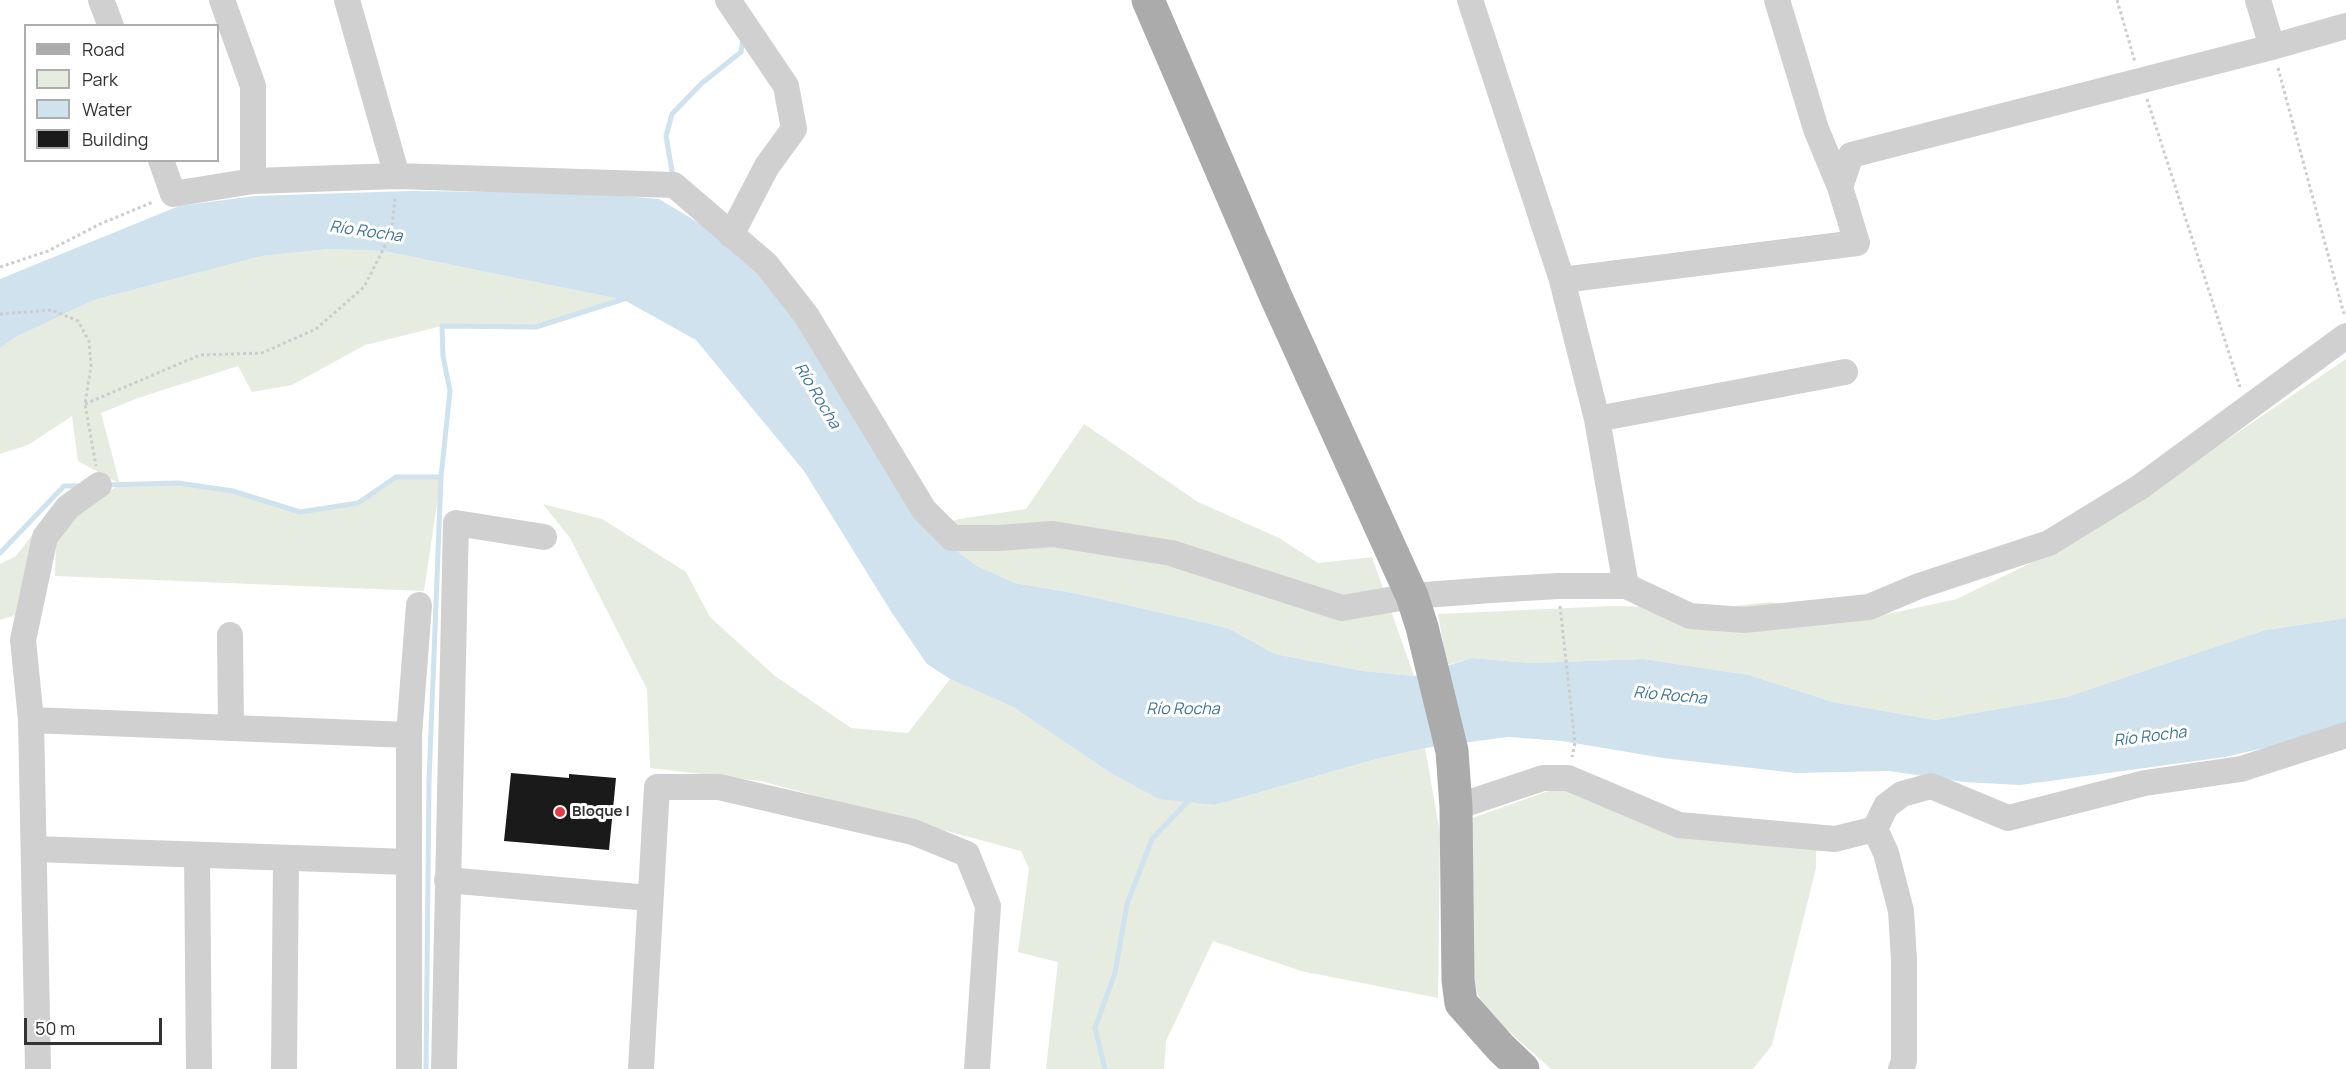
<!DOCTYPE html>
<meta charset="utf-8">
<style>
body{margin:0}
#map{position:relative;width:2346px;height:1069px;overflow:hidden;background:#fff;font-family:Manrope,sans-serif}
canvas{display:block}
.legend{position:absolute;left:24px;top:24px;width:195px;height:138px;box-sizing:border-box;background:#fff;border:2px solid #adadad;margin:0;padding:8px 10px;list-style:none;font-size:18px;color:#333}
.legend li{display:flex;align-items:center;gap:12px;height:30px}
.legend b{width:30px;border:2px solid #adadad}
.scale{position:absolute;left:24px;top:1018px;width:138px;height:27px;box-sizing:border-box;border:3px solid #333;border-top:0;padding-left:8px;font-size:18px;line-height:21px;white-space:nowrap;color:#333;-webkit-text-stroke:4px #fff;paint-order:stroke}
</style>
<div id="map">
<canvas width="2346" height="1069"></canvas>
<ul class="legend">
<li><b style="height:8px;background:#ababab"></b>Road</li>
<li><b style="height:16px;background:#e6ecdf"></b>Park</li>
<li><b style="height:16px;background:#cfe2ee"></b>Water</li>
<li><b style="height:16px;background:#1a1a1a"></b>Building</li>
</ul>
<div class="scale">50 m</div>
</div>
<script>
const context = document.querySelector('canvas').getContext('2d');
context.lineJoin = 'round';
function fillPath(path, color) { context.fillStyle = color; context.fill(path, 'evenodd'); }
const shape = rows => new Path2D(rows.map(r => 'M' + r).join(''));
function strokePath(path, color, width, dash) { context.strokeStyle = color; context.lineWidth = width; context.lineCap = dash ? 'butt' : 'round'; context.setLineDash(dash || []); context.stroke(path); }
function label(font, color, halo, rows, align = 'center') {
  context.font = font + ' Manrope,sans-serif'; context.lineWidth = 6; context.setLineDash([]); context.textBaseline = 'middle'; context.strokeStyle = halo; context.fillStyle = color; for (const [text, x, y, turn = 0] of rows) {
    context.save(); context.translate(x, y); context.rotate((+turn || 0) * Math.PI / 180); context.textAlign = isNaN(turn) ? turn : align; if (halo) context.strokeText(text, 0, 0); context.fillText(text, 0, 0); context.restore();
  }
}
fillPath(shape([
 [329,249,383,251,624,300,536,327,442,326,365,345,292,385,252,392,238,366,138,398,101,413,120,485,178,483,233,491,300,512,358,503,396,477,441,477,424,591,55,576,56,543,78,515,120,484,78,461,72,416,28,445,0,454,0,348,16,337,94,300,262,256],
 [2346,359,2346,618,2265,630,2067,697,1935,720,1833,702,1749,675,1644,659,1530,663,1472,658,1447,665,1438,614,1613,606,1715,608,1771,602,1846,623,1957,599,2082,538],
 [1084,424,1198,502,1279,538,1318,563,1372,557,1414,676,1363,671,1275,654,1228,628,1079,594,1015,583,977,566,928,529,959,519,1026,509],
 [543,504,602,519,686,572,710,617,775,676,851,728,908,733,950,679,1013,707,1109,772,1159,798,1215,805,1373,760,1425,748,1440,833,1438,998,1301,971,1213,941,1166,1041,1164,1069,1046,1069,1058,962,1018,952,1029,869,1021,851,761,781,650,768,647,689,570,538],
 [33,534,15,615,0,620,0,564,16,556],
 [1563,786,1816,849,1816,868,1772,1045,1753,1069,1551,1069,1484,1009,1473,982,1472,818]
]), '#e6ecdf');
fillPath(shape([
 [411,191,587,193,659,199,709,229,773,283,928,529,977,566,1015,583,1079,594,1228,628,1275,654,1363,671,1414,676,1472,658,1530,663,1644,659,1749,675,1833,702,1935,720,2067,697,2265,630,2346,618,2346,729,2225,757,2020,785,1964,782,1889,771,1796,773,1663,758,1562,741,1508,737,1425,748,1373,760,1215,805,1159,799,1109,772,1013,707,950,679,927,664,892,613,804,471,696,340,624,300,383,251,329,249,262,256,94,300,16,337,0,348,0,279,179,206,255,196]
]), '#cfe2ee');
strokePath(shape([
 [673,177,666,136,672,114,702,83,741,52,743,39],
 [105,485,178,483,233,491,300,512,358,503,396,477,441,477],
 [0,553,64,486,81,486],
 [426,1069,429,781,441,477,450,391,443,356,442,326,536,327,630,297],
 [1105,1069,1095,1028,1115,973,1127,904,1152,839,1192,797]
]), '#cfe2ee', 5);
fillPath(shape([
 [511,773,569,778,569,774,616,778,609,850,504,841]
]), '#1a1a1a');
strokePath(shape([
 [2117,0,2135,62],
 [2278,68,2344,314],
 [2147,99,2240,387],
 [0,267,48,251,100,224,153,202],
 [0,314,52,310,78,321,89,341,91,366,85,404,96,466],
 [85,404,200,355,262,353,316,329,364,287,391,234,395,199],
 [1560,606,1575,743,1572,757]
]), '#cdcdcd', 3, [3, 3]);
strokePath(shape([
 [101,0,111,26],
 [222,0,253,86,253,181],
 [347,0,397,176],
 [728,0,786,86,794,129,767,166,731,235],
 [1470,0,1562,280,1597,419,1626,586],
 [2258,0,2272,47],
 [161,160,173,194,253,181,397,176,674,185,766,264,806,315,924,510,952,538,998,538,1053,534,1171,553,1342,608,1412,596,1491,590,1558,586,1626,586,1690,616,1744,620,1869,607,1919,586,2049,543,2140,487,2346,336],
 [1840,187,1851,155,2272,47,2346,26],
 [1562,280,1857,243,1840,187,1816,129,1777,0],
 [1597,419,1845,372],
 [230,635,231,728],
 [31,720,409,735],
 [1456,807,1543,778,1568,778,1679,825,1835,839,1875,829,1886,806,1902,794,1931,786,2008,818,2145,783,2241,769,2346,735],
 [1875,829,1886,853,1901,911,1904,960,1904,1061,1901,1069],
 [34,849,409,862],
 [197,855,199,1069],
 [447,880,649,898],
 [38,1069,31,720,23,640,45,537,68,507,99,485],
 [284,1069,286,858],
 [409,1069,409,735,419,605],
 [444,1069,456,523,544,537],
 [641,1069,657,787,719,787,913,832,967,854,988,906,977,1069]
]), '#d0d0d0', 26);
strokePath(shape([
 [1148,0,1276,297,1412,596,1422,627,1452,751,1456,807,1458,980,1461,1003,1501,1048,1523,1069]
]), '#ababab', 33);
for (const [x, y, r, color] of [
 [560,812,6,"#e63946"]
]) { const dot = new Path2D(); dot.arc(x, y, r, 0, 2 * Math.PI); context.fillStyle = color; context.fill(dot); strokePath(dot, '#fff', 2); }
label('bold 15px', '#333', '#fff', [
 ["Bloque I",572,812]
], 'left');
label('italic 16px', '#3f7597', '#fff', [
 ["Río Rocha",366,232,8],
 ["Río Rocha",817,396,59],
 ["Río Rocha",1670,696,5],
 ["Río Rocha",1183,710],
 ["Río Rocha",2150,737,-7]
]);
</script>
